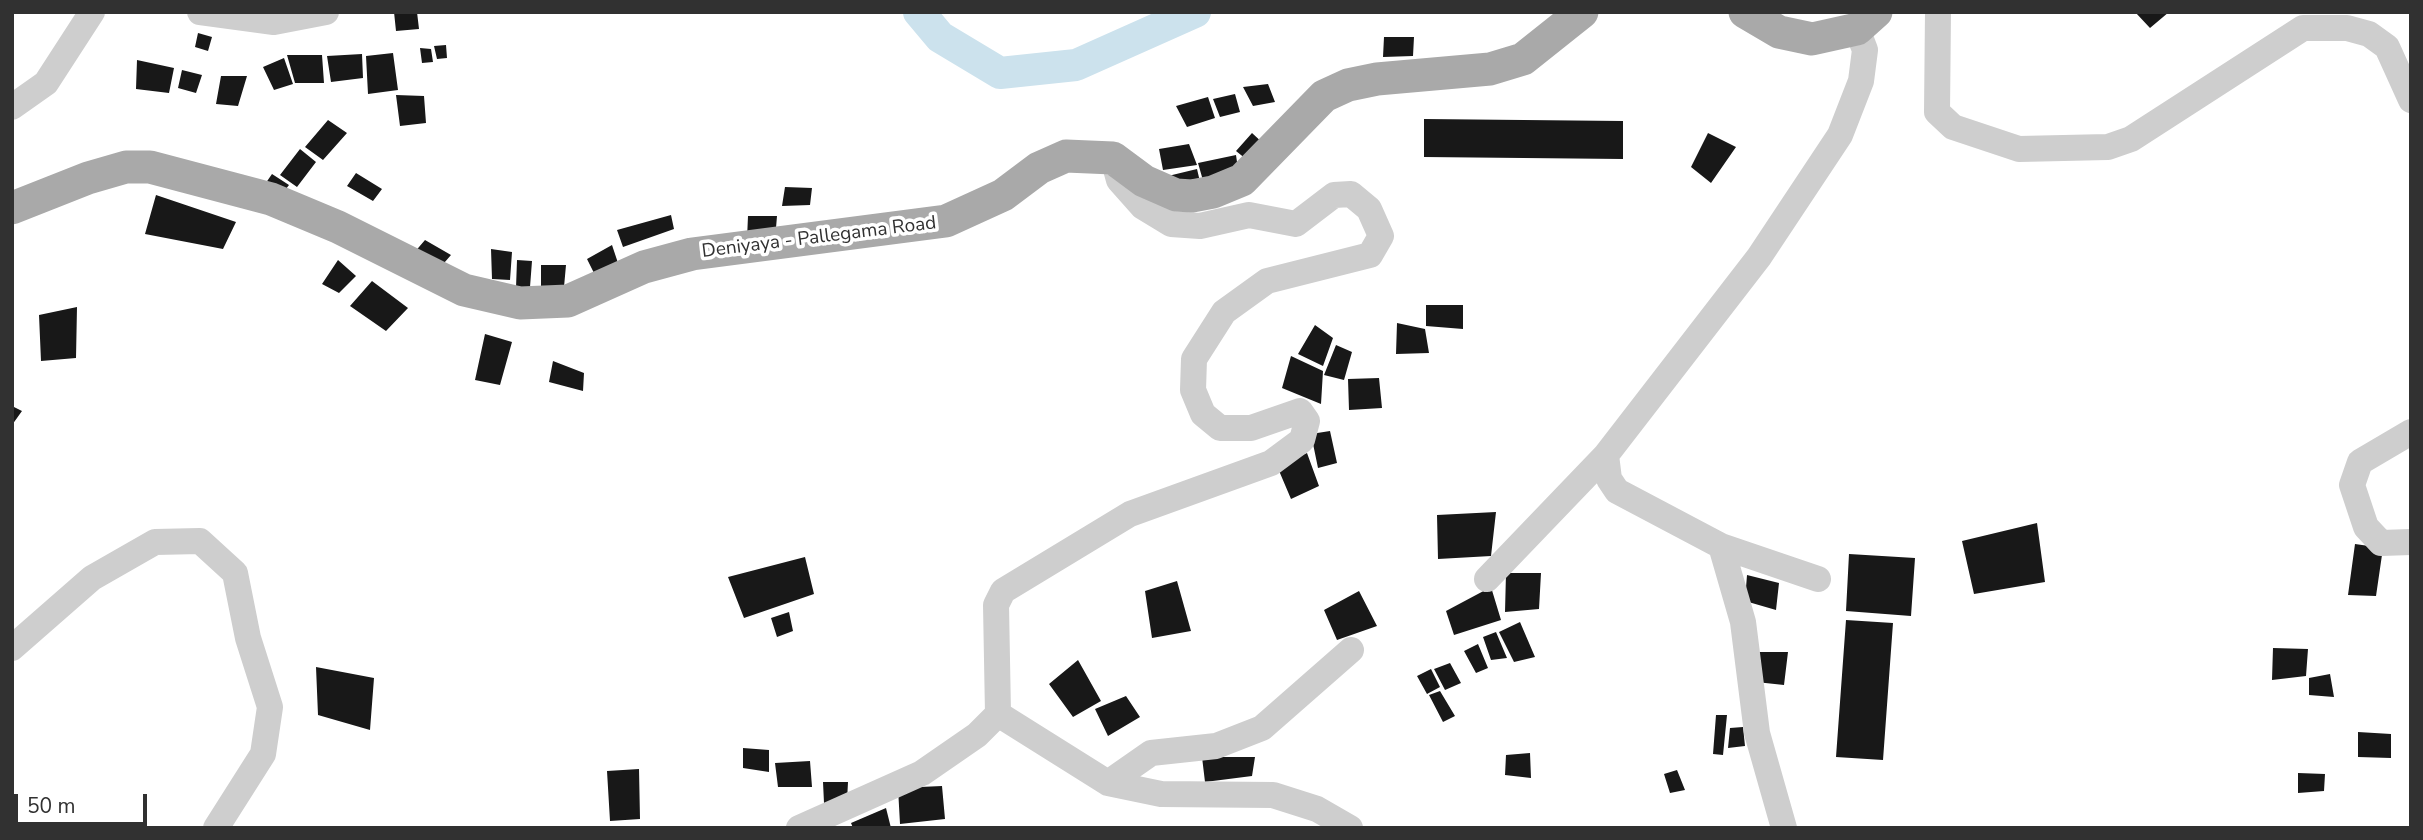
<!DOCTYPE html>
<style>
body{margin:0}
#map{position:relative;width:2423px;height:840px;overflow:hidden;background:#fff;font-family:"Nunito Sans",sans-serif}
canvas{display:block}
.frame{position:absolute;inset:0;border:14px solid #313131;pointer-events:none}
.scale{position:absolute;left:14px;top:794px;width:133px;height:32px;box-sizing:border-box;border:4px solid #313131;border-top:0;padding-left:9px;font-size:21px;line-height:24px;white-space:nowrap;color:#313131;-webkit-text-stroke:5px #fff;paint-order:stroke}
</style>
<div id="map">
<canvas width="2423" height="840"></canvas>
<div class="frame"></div>
<div class="scale">50 m</div>
</div>
<script>
const context = document.querySelector('canvas').getContext('2d');
context.lineJoin = 'round';
const shape = rows => new Path2D(rows.map(r => 'M' + r).join(''));
function strokePath(path, color, width, dash) { context.strokeStyle = color; context.lineWidth = width; context.lineCap = dash ? 'butt' : 'round'; context.setLineDash(dash || []); context.stroke(path); }
function fillPath(path, color) { context.fillStyle = color; context.fill(path, 'evenodd'); }
function label(font, color, halo, rows, align = 'center') {
  context.font = font + ' "Nunito Sans",sans-serif'; context.lineWidth = 7; context.setLineDash([]); context.textBaseline = 'middle'; context.strokeStyle = halo; context.fillStyle = color; for (const [text, x, y, turn = 0] of rows) {
    context.save(); context.translate(x, y); context.rotate((+turn || 0) * Math.PI / 180); context.textAlign = isNaN(turn) ? turn : align; if (halo) context.strokeText(text, 0, 0); context.fillText(text, 0, 0); context.restore();
  }
}
strokePath(shape([
 [919,12,940,37,1000,73,1076,65,1195,12]
]), '#cce2ed', 32);
fillPath(shape([
 [394,12,417,12,419,29,396,31],
 [2135,12,2169,12,2150,28],
 [198,33,212,37,208,51,195,47],
 [1384,37,1414,37,1413,56,1383,57],
 [446,45,447,58,437,59,434,46],
 [420,48,431,49,433,62,422,63],
 [393,53,398,90,368,94,366,56],
 [362,54,363,78,331,82,327,56],
 [287,55,322,55,324,83,295,83],
 [284,58,293,84,274,90,263,67],
 [137,60,174,68,169,93,136,89],
 [182,70,202,75,196,93,178,88],
 [221,76,247,76,238,106,216,104],
 [1268,84,1275,102,1253,106,1243,87],
 [1235,94,1240,112,1220,117,1213,99],
 [396,95,424,96,426,123,400,126],
 [1208,97,1215,118,1187,127,1176,106],
 [1424,119,1623,121,1623,159,1424,157],
 [328,120,347,133,323,160,305,147],
 [1252,133,1265,145,1251,163,1236,151],
 [1708,133,1736,147,1711,183,1691,167],
 [1189,144,1197,165,1163,170,1159,149],
 [300,149,316,162,297,187,280,175],
 [1236,155,1239,176,1204,184,1198,163],
 [1197,169,1201,186,1168,176],
 [356,173,382,189,373,201,347,186],
 [272,174,289,185,279,198,261,190],
 [785,187,812,188,810,205,782,206],
 [156,195,236,222,223,249,145,234],
 [671,215,674,229,623,247,617,230],
 [748,216,777,216,775,240,747,239],
 [425,240,451,255,438,270,413,254],
 [612,245,618,263,594,273,587,259],
 [491,249,512,252,510,280,492,279],
 [338,260,356,276,339,293,322,284],
 [517,260,532,261,530,287,516,288],
 [541,265,566,265,564,287,541,286],
 [372,281,408,308,386,331,350,306],
 [1426,305,1463,305,1463,329,1426,326],
 [77,307,76,358,41,361,39,315],
 [1397,323,1425,329,1429,353,1396,354],
 [1315,325,1333,338,1323,366,1298,354],
 [485,334,512,342,500,385,475,380],
 [1336,345,1352,352,1344,380,1324,375],
 [1291,356,1323,371,1321,404,1282,388],
 [553,361,584,373,583,391,549,382],
 [1379,378,1382,408,1349,410,1348,379],
 [12,406,22,411,12,425],
 [1330,431,1337,463,1318,468,1311,434],
 [1307,453,1319,486,1291,499,1277,466],
 [1496,512,1491,556,1438,559,1437,515],
 [2037,523,2045,582,1974,594,1962,541],
 [2355,544,2383,548,2376,596,2348,595],
 [1849,554,1915,558,1911,616,1846,611],
 [805,557,814,594,744,618,728,577],
 [1506,573,1541,573,1539,609,1505,612],
 [1747,575,1779,583,1776,610,1745,601],
 [1177,581,1191,631,1152,638,1145,591],
 [1491,587,1501,620,1454,635,1446,611],
 [1359,591,1377,626,1337,640,1324,610],
 [789,612,793,631,777,637,771,618],
 [1846,620,1893,623,1883,760,1836,757],
 [1520,622,1535,657,1514,662,1499,632],
 [1496,632,1507,658,1491,660,1483,637],
 [1478,644,1488,668,1476,673,1464,651],
 [2273,648,2308,649,2306,676,2272,680],
 [1756,652,1788,652,1784,685,1756,682],
 [1078,660,1101,701,1073,717,1049,684],
 [1450,663,1461,683,1445,690,1434,669],
 [316,667,374,678,370,730,318,715],
 [1431,669,1440,687,1427,694,1417,676],
 [2330,674,2334,697,2309,695,2309,678],
 [1440,691,1455,716,1443,722,1429,695],
 [1126,696,1140,717,1108,736,1095,709],
 [1716,715,1727,715,1723,755,1713,754],
 [1743,727,1745,746,1728,748,1730,728],
 [2358,732,2391,734,2391,758,2358,757],
 [743,748,769,750,769,772,743,768],
 [1530,753,1531,778,1505,775,1506,755],
 [1202,757,1255,757,1252,776,1205,782],
 [810,761,812,787,778,787,775,763],
 [639,769,640,819,610,821,607,771],
 [1677,770,1685,790,1670,793,1664,774],
 [2298,773,2325,774,2324,791,2298,793],
 [823,782,848,782,847,801,824,803],
 [942,786,945,819,900,824,898,788],
 [886,808,891,828,853,828,851,823]
]), '#181818');
strokePath(shape([
 [200,12,274,22,326,12],
 [1938,12,1937,112,1953,127,2019,149,2108,147,2131,139,2303,28,2347,28,2369,34,2387,47,2411,100],
 [12,107,46,83,92,12],
 [2411,432,2360,462,2352,485,2366,527,2381,543,2411,542],
 [1721,546,1743,622,1757,733,1784,828],
 [1487,579,1606,455],
 [1818,579,1721,546,1617,491,1609,479,1606,455,1759,257,1840,135,1861,81,1865,50,1857,29],
 [12,648,92,578,155,542,200,541,235,573,248,638,270,707,263,754,216,828],
 [998,714,1108,783,1161,794,1273,795,1317,809,1350,828],
 [1108,783,1151,753,1216,746,1262,728,1351,650],
 [799,828,922,773,977,735,998,714,996,605,1003,591,1130,514,1271,463,1302,440,1307,421,1300,411,1251,428,1220,428,1203,414,1193,390,1194,359,1224,312,1267,281,1370,255,1381,236,1369,209,1351,194,1334,195,1296,224,1249,215,1200,226,1171,224,1143,207,1119,180,1113,158]
]), '#cecece', 26);
strokePath(shape([
 [1745,12,1779,32,1812,39,1857,29,1876,12],
 [12,208,88,178,126,167,150,167,271,199,338,227,464,290,520,303,568,301,644,267,692,254,946,221,1003,195,1039,168,1066,156,1113,158,1144,181,1176,195,1192,196,1213,192,1242,180,1324,96,1348,85,1377,79,1490,69,1523,59,1582,12]
]), '#a9a9a9', 33);
label('19px', '#313131', '#fff', [
 ["Deniyaya - Pallegama Road",819,238,-7]
]);
</script>
